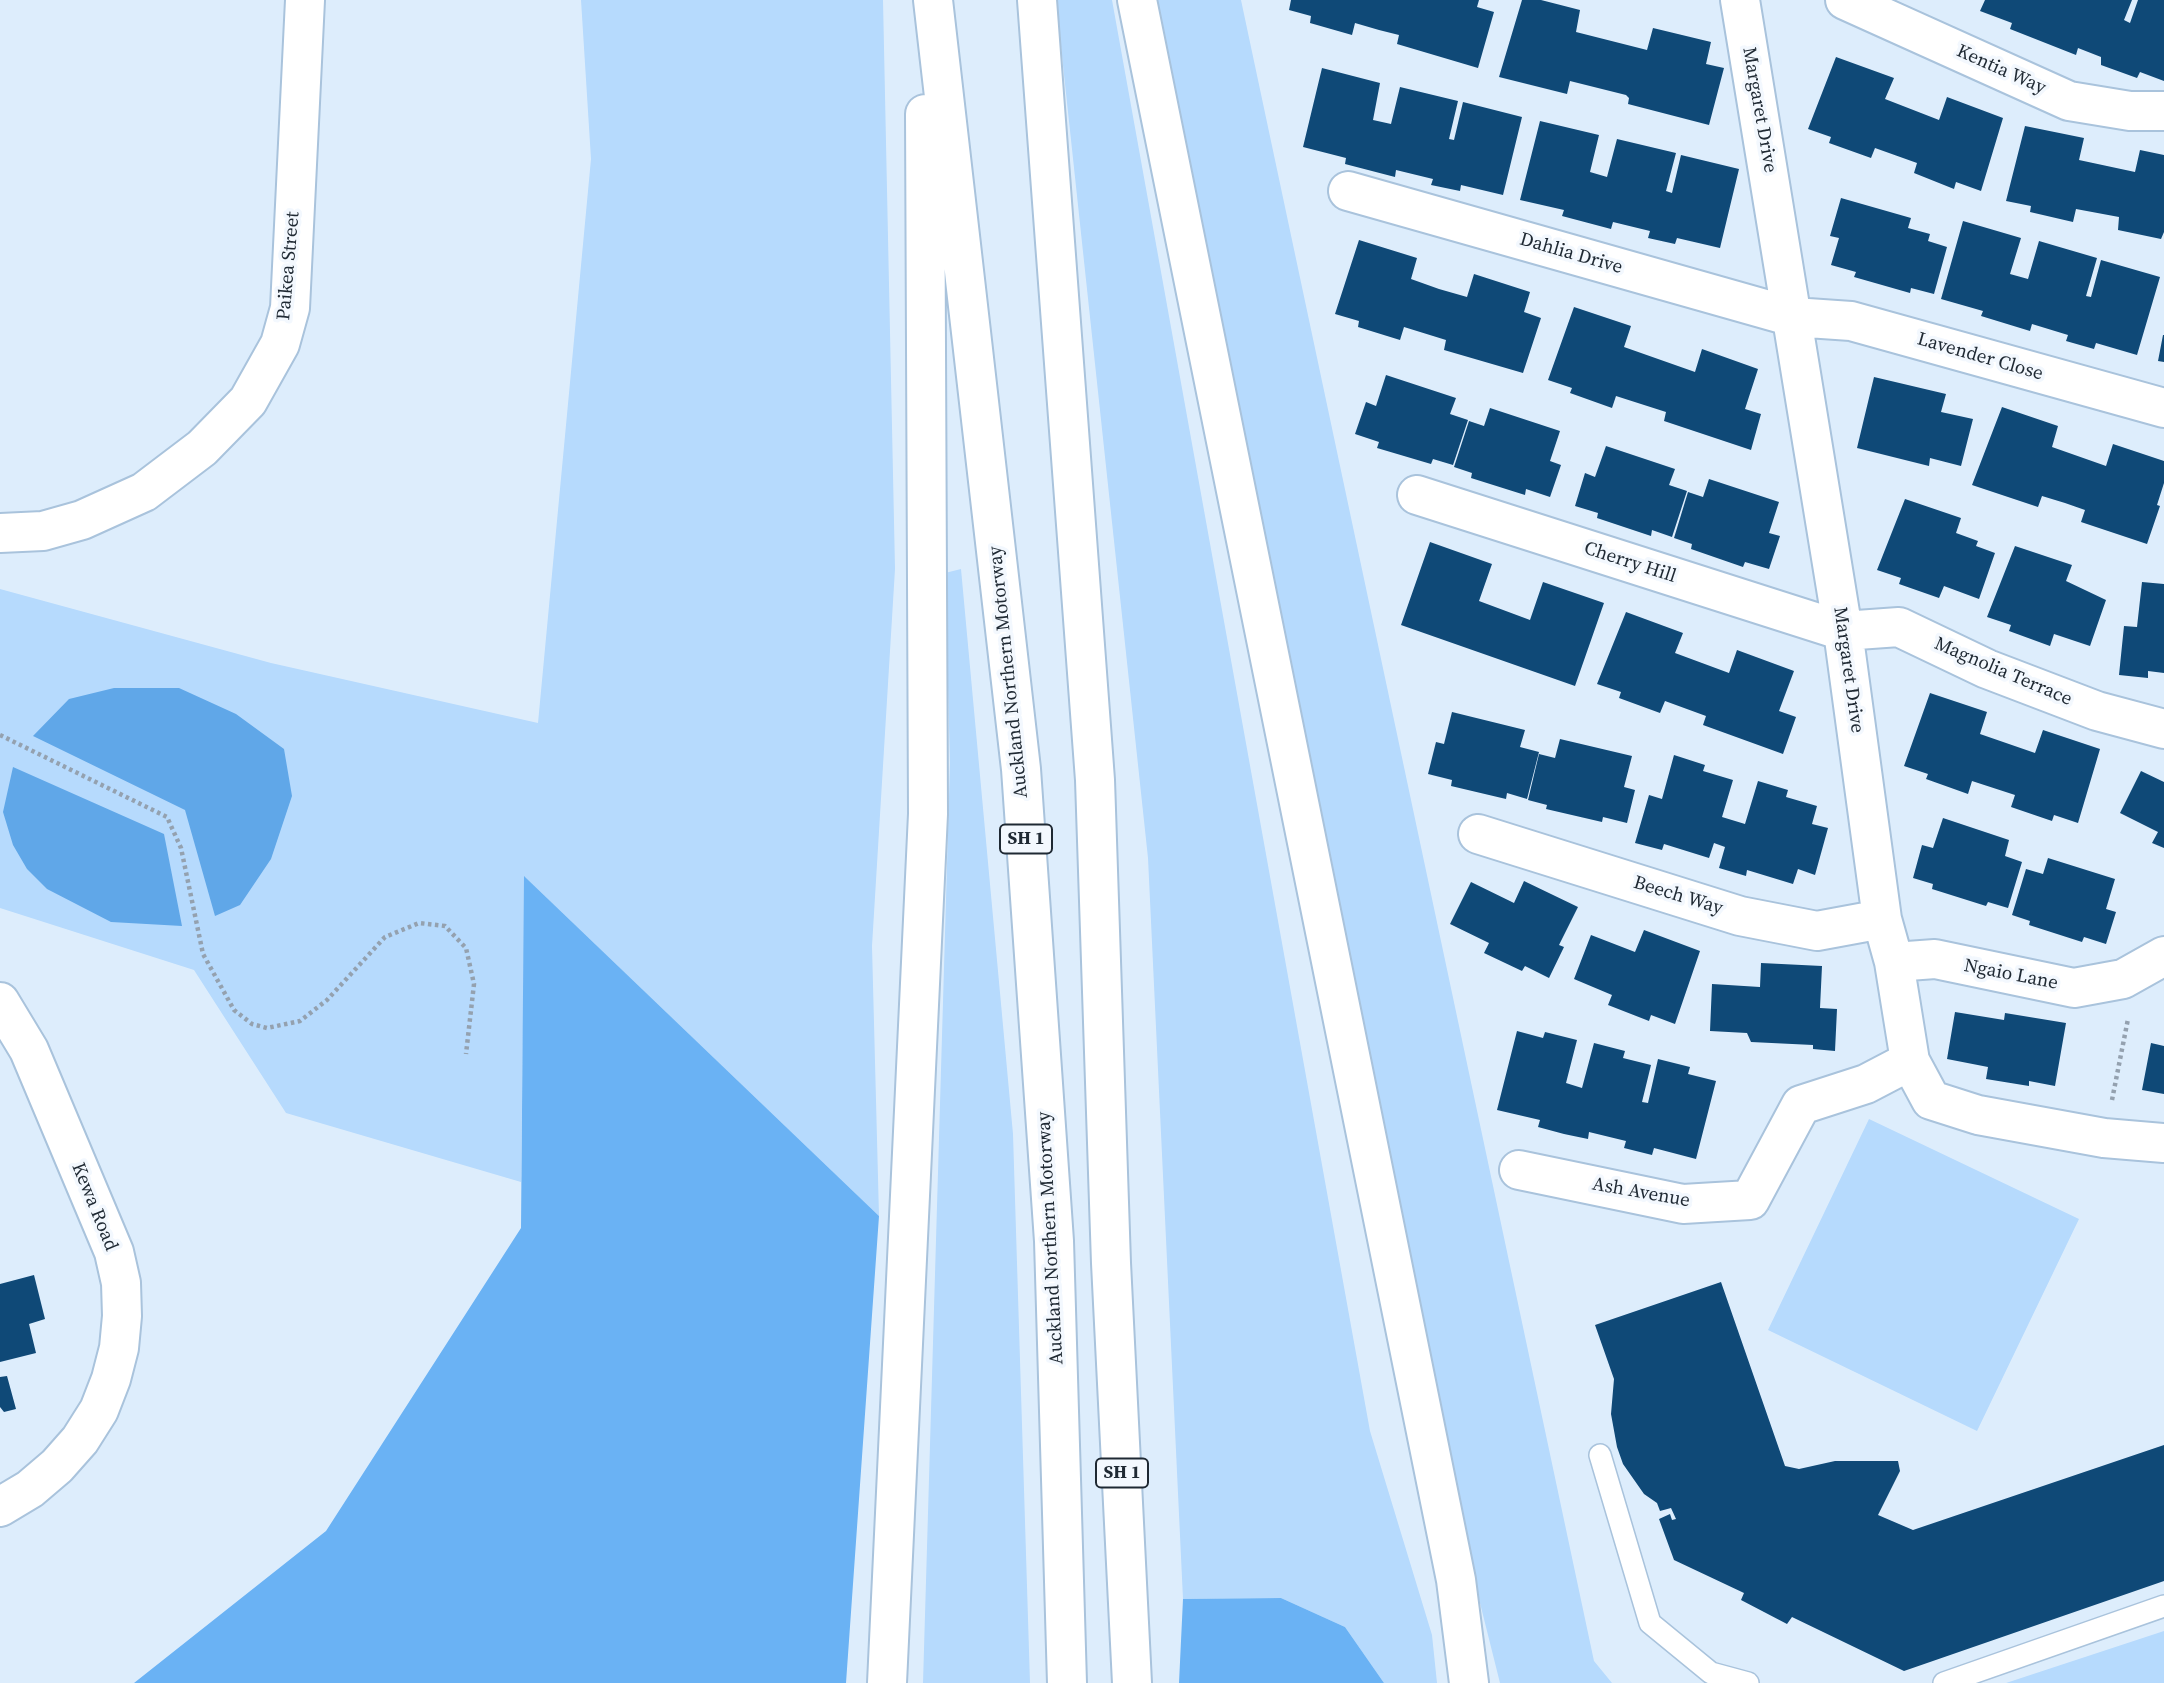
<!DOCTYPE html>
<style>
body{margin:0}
canvas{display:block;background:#ddedfc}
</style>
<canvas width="2164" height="1683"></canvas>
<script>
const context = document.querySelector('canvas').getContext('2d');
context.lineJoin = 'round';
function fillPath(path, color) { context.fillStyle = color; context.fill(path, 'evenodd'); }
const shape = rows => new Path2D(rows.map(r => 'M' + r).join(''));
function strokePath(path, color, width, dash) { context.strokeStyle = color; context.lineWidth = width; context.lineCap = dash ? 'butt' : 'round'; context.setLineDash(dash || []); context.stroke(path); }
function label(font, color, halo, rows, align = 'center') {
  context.font = font + ' "Source Serif 4",serif'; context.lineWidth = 7; context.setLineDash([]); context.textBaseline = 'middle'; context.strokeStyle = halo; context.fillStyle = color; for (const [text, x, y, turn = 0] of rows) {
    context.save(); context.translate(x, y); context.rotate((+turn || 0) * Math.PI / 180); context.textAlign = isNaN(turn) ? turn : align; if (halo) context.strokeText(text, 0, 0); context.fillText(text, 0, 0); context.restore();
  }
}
fillPath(shape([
 [581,0,883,0,895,569,872,946,879,1216,525,877,521,1182,286,1113,194,970,0,908,0,589,271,663,538,723,591,159],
 [1056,0,1112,0,1370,1431,1432,1635,1437,1683,1384,1683,1345,1627,1281,1598,1183,1599,1148,858],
 [1153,0,1241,0,1594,1661,1612,1683,1500,1683,1480,1603],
 [961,569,1013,1134,1030,1683,923,1683,950,763,945,573],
 [1869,1119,2079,1219,1977,1431,1768,1330],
 [2164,1631,2164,1683,2006,1683]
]), '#b6dafd');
fillPath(shape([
 [524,876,879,1216,846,1683,134,1683,326,1531,521,1228],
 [1281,1598,1345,1627,1384,1683,1179,1683,1183,1599]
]), '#6ab2f4');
fillPath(shape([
 [114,688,179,688,236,714,284,749,292,796,271,859,240,905,215,916,185,810,33,736,69,699],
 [13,767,164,834,182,926,111,922,47,889,27,869,13,845,3,812]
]), '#60a7e8');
fillPath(shape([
 [1291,0,1479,0,1477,7,1494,12,1478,68,1397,44,1399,35,1379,30,1355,23,1352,35,1310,23,1311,16,1289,10],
 [1522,0,1541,0,1580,10,1576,32,1647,50,1653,28,1711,42,1706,64,1724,68,1709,125,1628,104,1629,98,1626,95,1570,81,1567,94,1499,77],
 [1985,0,2132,0,2124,20,2130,23,2138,0,2164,0,2164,81,2140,72,2137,78,2101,65,2101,57,2078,48,2076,55,2010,29,2012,23,1980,11],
 [1836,57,1894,78,1885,99,1939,120,1947,97,2003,118,1981,191,1956,182,1954,189,1914,173,1917,163,1875,148,1871,158,1829,143,1831,137,1808,129],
 [1322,68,1380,83,1373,120,1391,124,1400,87,1458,101,1449,139,1454,140,1463,102,1522,117,1503,195,1461,185,1460,191,1431,185,1433,179,1396,170,1395,177,1345,164,1346,158,1303,147],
 [1540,121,1599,135,1590,172,1607,177,1617,139,1676,153,1666,191,1672,193,1681,155,1739,169,1720,248,1677,238,1675,244,1648,238,1650,231,1613,222,1611,229,1562,216,1564,210,1520,200],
 [2025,126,2084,138,2079,160,2135,172,2140,150,2164,155,2164,232,2161,239,2118,230,2119,217,2076,209,2073,222,2030,212,2031,206,2006,201],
 [1841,198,1911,218,1908,228,1930,234,1928,241,1947,247,1934,294,1911,288,1910,293,1854,277,1856,272,1831,265,1839,238,1830,236],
 [1963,221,2021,238,2010,274,2028,279,2039,241,2097,258,2086,296,2091,297,2101,260,2160,277,2137,355,2096,343,2094,349,2066,341,2068,335,2032,324,2030,331,1981,316,1983,311,1941,299],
 [1359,240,1417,258,1411,279,1439,289,1467,297,1474,274,1530,292,1524,312,1541,318,1523,373,1444,350,1446,340,1404,327,1400,340,1358,327,1359,321,1335,314],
 [1574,307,1631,326,1624,347,1695,372,1702,349,1758,369,1745,409,1761,414,1751,450,1664,421,1666,412,1616,396,1612,408,1570,393,1572,388,1548,380],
 [2163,335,2164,335,2164,362,2158,361],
 [1386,375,1456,398,1450,414,1468,420,1453,465,1433,459,1431,464,1377,448,1379,442,1355,434,1366,402,1376,406],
 [1874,377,1946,394,1941,412,1973,419,1961,466,1930,458,1929,466,1857,448],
 [2002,407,2058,426,2052,447,2106,466,2113,444,2164,461,2164,483,2157,505,2160,506,2147,544,2081,522,2085,510,2065,503,2042,496,2038,507,1972,485],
 [1490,408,1560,431,1550,461,1561,465,1550,497,1526,489,1525,495,1471,478,1472,473,1454,467,1469,421,1484,426],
 [1606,446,1675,469,1669,485,1687,491,1672,537,1652,530,1651,536,1597,518,1598,513,1575,506,1585,473,1595,477],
 [1709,479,1779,502,1769,533,1780,536,1769,569,1745,562,1743,567,1691,549,1692,544,1674,538,1688,492,1703,497],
 [1905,499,1961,518,1956,533,1978,541,1976,546,1995,553,1979,599,1944,586,1939,598,1899,584,1901,578,1877,570],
 [1430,542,1492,564,1479,601,1530,620,1543,582,1604,603,1575,686,1401,625],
 [2015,546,2072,565,2066,581,2106,600,2090,646,2054,634,2050,646,2009,631,2011,625,1987,617],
 [2142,582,2164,584,2164,673,2148,671,2148,678,2119,675,2124,626,2137,627],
 [1626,612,1683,633,1675,653,1729,673,1737,650,1794,671,1779,711,1796,717,1783,754,1703,725,1706,716,1665,701,1660,713,1619,698,1621,692,1597,684],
 [1930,693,1987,712,1980,734,2035,753,2043,730,2100,749,2078,823,2054,815,2052,821,2011,807,2015,795,1972,781,1968,794,1926,779,1928,774,1904,766],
 [1452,712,1525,730,1520,747,1539,752,1527,799,1507,793,1506,799,1451,786,1452,780,1428,774,1436,742,1444,744],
 [1560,739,1632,756,1624,787,1635,790,1627,823,1603,817,1602,822,1546,809,1547,805,1528,800,1539,754,1555,758],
 [1674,755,1705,765,1703,771,1733,780,1722,817,1745,824,1758,781,1788,790,1786,797,1817,806,1812,824,1828,828,1815,875,1798,869,1793,884,1747,870,1746,876,1719,868,1725,847,1714,843,1709,858,1664,844,1662,850,1635,843,1649,795,1662,799],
 [2141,771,2164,782,2164,848,2152,843,2158,832,2120,813],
 [1943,818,2009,840,2005,856,2022,862,2008,908,1988,902,1986,906,1932,889,1933,884,1913,878,1922,845,1933,848],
 [2048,858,2115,879,2106,909,2116,912,2106,944,2084,937,2082,942,2029,925,2030,921,2012,915,2026,869,2043,874],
 [1524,881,1578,907,1559,945,1564,947,1549,978,1525,966,1522,971,1484,953,1489,943,1450,924,1471,882,1514,903],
 [1644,930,1700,951,1675,1024,1651,1015,1649,1021,1608,1005,1612,995,1574,979,1591,935,1635,952],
 [1761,963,1822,966,1820,1008,1837,1009,1835,1051,1813,1049,1813,1045,1751,1042,1747,1033,1710,1031,1712,984,1760,987],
 [1955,1012,2004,1020,2005,1013,2066,1023,2055,1086,2029,1081,2029,1086,1986,1079,1988,1067,1947,1059],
 [1517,1031,1543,1038,1545,1032,1577,1040,1566,1083,1582,1088,1594,1043,1625,1051,1623,1058,1651,1065,1642,1102,1648,1103,1658,1059,1690,1067,1688,1074,1716,1081,1696,1159,1654,1148,1652,1155,1624,1148,1626,1141,1589,1132,1588,1139,1564,1134,1538,1127,1540,1120,1497,1110],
 [2151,1043,2164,1046,2164,1094,2142,1090],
 [34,1275,45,1319,29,1324,36,1353,0,1362,0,1284],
 [1721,1282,1785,1466,1799,1469,1835,1461,1898,1461,1900,1471,1878,1515,1913,1530,2164,1445,2164,1581,1904,1671,1792,1617,1787,1624,1741,1600,1744,1593,1674,1560,1659,1519,1670,1514,1672,1520,1676,1519,1671,1508,1660,1511,1657,1503,1644,1494,1623,1464,1617,1447,1611,1414,1614,1379,1595,1325],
 [7,1376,16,1409,4,1412,0,1407,0,1377]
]), '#0f4977');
const lane = shape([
 [1600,1455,1650,1623,1711,1673,1748,1683],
 [1944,1683,2164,1606]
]);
const street = shape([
 [1740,0,1843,631,1882,919,1894,962,1910,1061,1931,1100,1978,1115,2104,1138,2164,1143],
 [1845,0,2069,101,2130,111,2164,111],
 [1348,191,1793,317,1851,321,2164,408],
 [1417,495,1843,631,1899,627,1987,669,2097,711,2164,729],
 [0,533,43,531,82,520,144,492,202,448,248,401,280,344,290,308,305,0],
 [1478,834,1740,916,1817,931,1882,919],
 [1894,962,1935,959,2074,988,2123,979,2164,956],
 [0,1002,29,1050,114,1252,121,1283,122,1316,119,1348,111,1379,99,1410,80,1440,57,1466,30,1489,0,1507],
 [1519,1170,1683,1204,1750,1200,1801,1105,1866,1084,1910,1061]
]);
const highway = shape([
 [933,0,1021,769,1054,1241,1067,1683],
 [1037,0,1095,780,1111,1263,1132,1683],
 [1137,0,1456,1580,1469,1683],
 [887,1683,928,814,925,114]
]);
strokePath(lane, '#a9c3dc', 24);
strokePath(street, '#a9c3dc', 42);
strokePath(highway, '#a9c3dc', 42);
strokePath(shape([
 [0,735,167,817,181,848,203,954,234,1010,252,1024,267,1028,300,1021,327,1000,385,937,419,923,445,926,466,948,474,984,466,1054],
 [2112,1100,2128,1019]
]), '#94a1af', 4.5, [3.5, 3.5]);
strokePath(lane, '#fff', 21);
strokePath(street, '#fff', 38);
strokePath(highway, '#fff', 38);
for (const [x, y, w] of [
 [1026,839,52],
 [1122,1473,52]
]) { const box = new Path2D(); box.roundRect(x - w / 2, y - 14.5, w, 29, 5); context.fillStyle = '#f3f8fe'; context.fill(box); strokePath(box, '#1f2933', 2); }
label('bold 18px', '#1f2933', null, [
 ["SH 1",1026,839],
 ["SH 1",1122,1473]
]);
label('19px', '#1f2933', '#f3f8fe', [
 ["Kentia Way",2001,70,24],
 ["Margaret Drive",1759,110,80],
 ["Dahlia Drive",1571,254,16],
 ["Paikea Street",289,266,-85],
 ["Lavender Close",1980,357,16],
 ["Cherry Hill",1630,563,18],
 ["Margaret Drive",1848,670,82],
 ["Auckland Northern Motorway",1009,672,-96],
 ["Magnolia Terrace",2003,672,23],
 ["Beech Way",1678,896,17],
 ["Ngaio Lane",2011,975,11],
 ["Ash Avenue",1641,1193,10],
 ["Kewa Road",94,1207,68],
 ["Auckland Northern Motorway",1051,1238,-93]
]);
</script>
